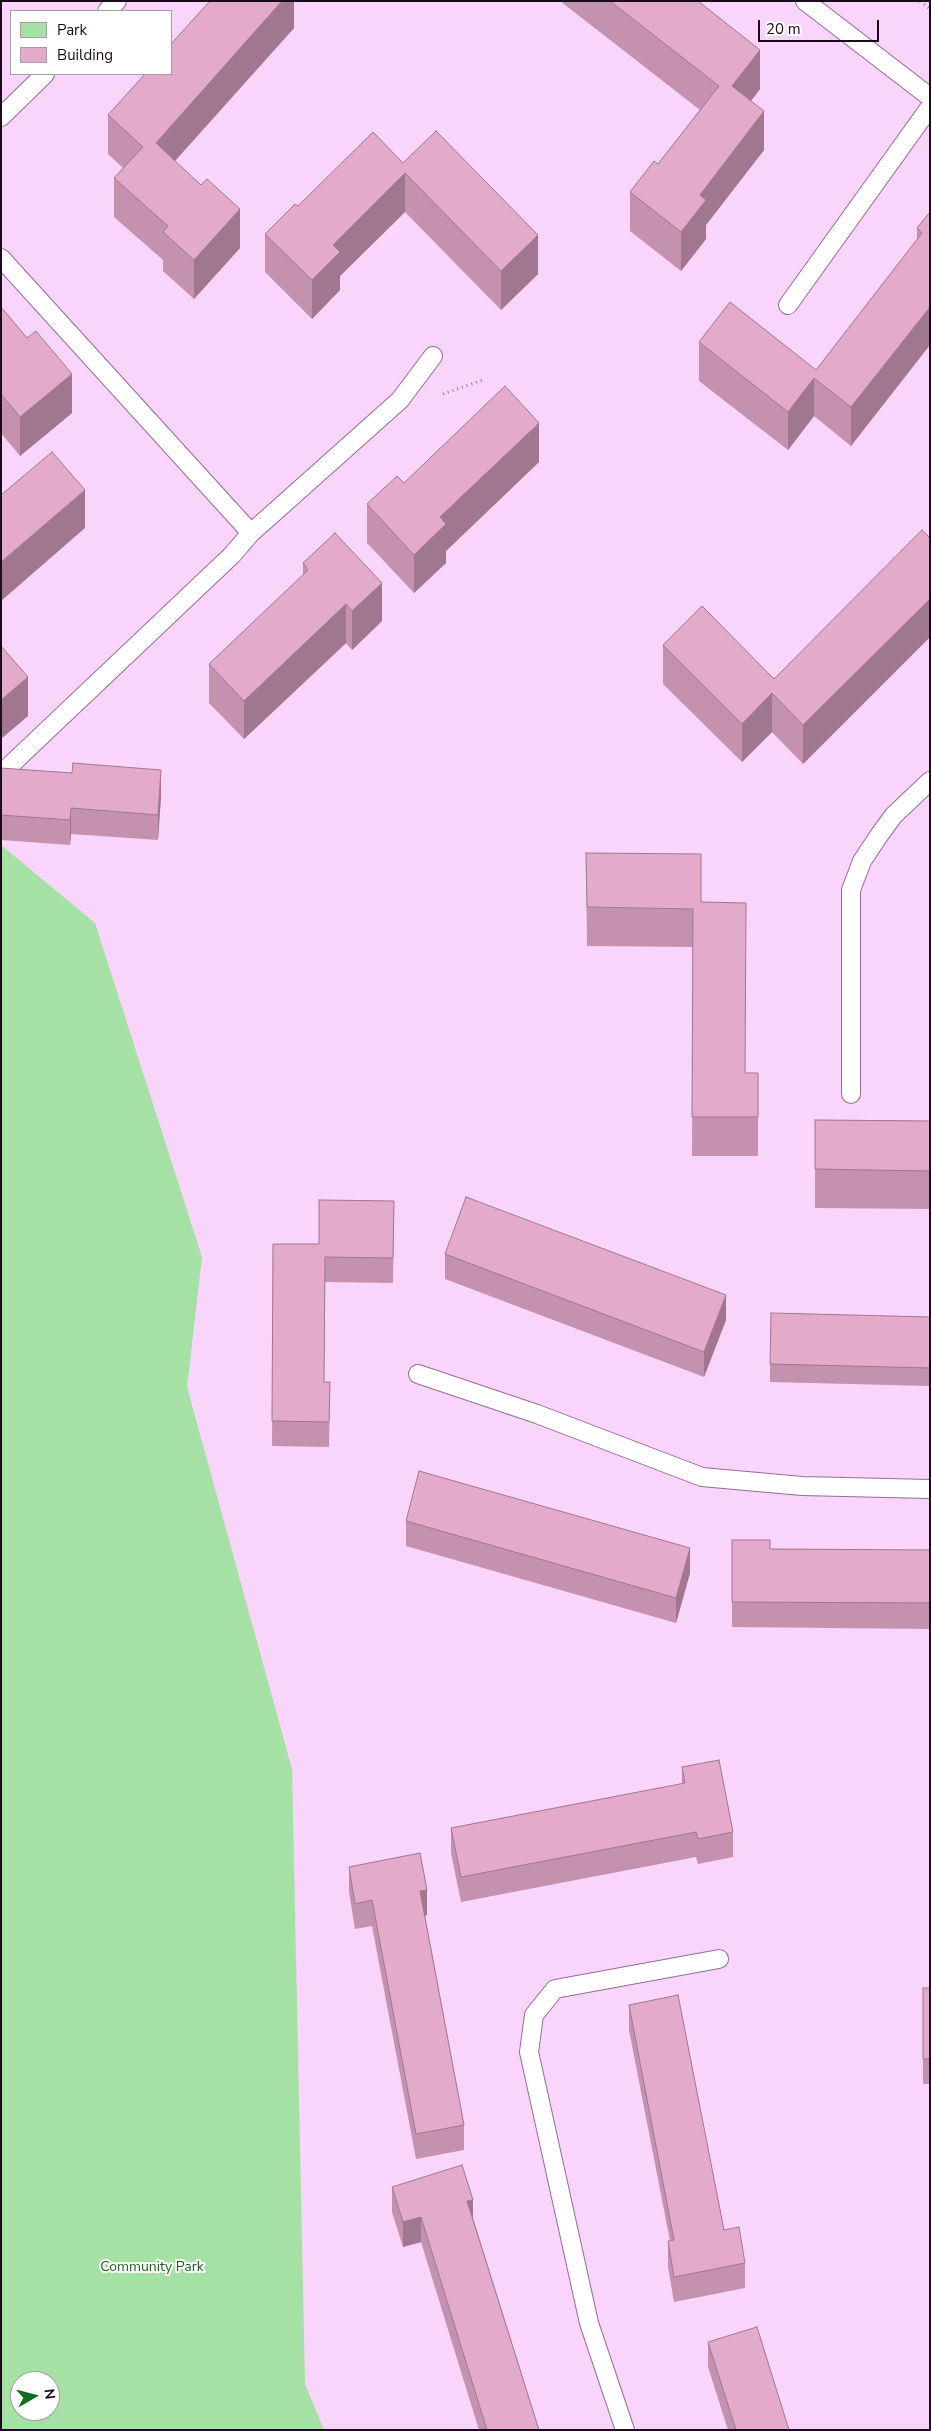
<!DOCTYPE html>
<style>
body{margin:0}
#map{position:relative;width:931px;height:2431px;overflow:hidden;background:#f9d4fb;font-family:"Nunito Sans",sans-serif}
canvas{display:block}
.frame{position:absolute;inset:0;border:2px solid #1b0c1c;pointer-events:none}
.legend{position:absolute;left:10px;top:10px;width:162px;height:65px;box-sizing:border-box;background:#fff;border:1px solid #a49ea4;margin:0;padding:6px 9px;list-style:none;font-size:15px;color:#1b0c1c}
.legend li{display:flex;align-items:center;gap:10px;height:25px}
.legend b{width:25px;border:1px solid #a49ea4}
.north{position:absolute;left:10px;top:2371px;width:50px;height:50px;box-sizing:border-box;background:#fff;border:1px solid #a49ea4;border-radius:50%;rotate:82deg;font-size:14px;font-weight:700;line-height:20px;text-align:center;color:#1b0c1c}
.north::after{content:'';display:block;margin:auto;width:18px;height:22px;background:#0f6e1b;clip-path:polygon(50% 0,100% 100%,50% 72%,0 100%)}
.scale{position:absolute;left:758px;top:20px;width:121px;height:22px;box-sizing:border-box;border:2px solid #1b0c1c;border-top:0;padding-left:6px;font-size:15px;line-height:18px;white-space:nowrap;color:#1b0c1c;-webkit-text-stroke:4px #fff;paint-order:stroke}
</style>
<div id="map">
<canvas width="931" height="2431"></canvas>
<div class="frame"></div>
<ul class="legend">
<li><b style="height:14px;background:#a5e1a4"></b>Park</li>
<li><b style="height:14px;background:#e4aacb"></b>Building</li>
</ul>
<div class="north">N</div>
<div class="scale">20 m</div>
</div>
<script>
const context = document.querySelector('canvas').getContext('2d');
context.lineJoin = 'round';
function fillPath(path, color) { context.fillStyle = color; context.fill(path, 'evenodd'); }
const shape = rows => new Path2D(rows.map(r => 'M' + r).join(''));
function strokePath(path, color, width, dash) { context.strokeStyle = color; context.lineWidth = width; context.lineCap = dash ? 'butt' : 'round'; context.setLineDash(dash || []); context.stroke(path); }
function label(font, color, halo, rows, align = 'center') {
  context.font = font + ' "Nunito Sans",sans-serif'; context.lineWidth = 4; context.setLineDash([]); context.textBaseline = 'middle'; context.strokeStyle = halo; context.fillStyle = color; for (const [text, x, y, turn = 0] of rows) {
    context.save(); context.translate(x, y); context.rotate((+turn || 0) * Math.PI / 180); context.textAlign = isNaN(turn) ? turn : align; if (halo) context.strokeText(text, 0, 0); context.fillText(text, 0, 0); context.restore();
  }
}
fillPath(shape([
 [1,845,95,923,202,1257,187,1387,292,1769,305,2384,324,2430,1,2430],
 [20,2381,50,2381,50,2411,20,2411]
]), '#a5e1a4');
const lane = shape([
 [805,1,930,97],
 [107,11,117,1],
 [1,117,45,74],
 [1,258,251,533],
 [788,305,930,107],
 [1,774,232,555,251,533,400,400,433,356],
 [851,1094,851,890,862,861,880,834,894,815,930,781],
 [418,1374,537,1414,702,1477,802,1486,930,1489],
 [625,2430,589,2323,529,2052,534,2015,555,1989,719,1959]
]);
strokePath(lane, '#956d98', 20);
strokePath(shape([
 [920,1,930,9],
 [443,394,483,380]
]), '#967b98', 3, [1, 4]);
strokePath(lane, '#fff', 18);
fillPath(shape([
 [294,1,294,28,175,161,240,248,194,299,163,271,163,260,114,217,114,178,123,168,108,154,108,115],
 [560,1,698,1,760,89,751,101,764,150,706,225,706,239,681,271,630,231,630,192,658,164,700,110],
 [403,163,538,274,501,310,405,212,340,276,340,290,312,319,265,272,265,234,298,206],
 [930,212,851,446,814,416,788,450,699,381,699,342,816,370,917,240,917,228],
 [1,307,72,413,20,456,1,433],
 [539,462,446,551,446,563,414,593,367,543,367,504,404,483],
 [930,538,930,637,803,764,772,732,742,762,663,684,663,645,774,679],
 [303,563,382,621,352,650,346,643,244,739,209,703,209,664,303,575],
 [1,768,161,796,158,840,71,834,70,845,1,840],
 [586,853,701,902,745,1073,758,1112,758,1156,692,1156,693,947,587,946],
 [815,1120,930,1121,930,1209,815,1208],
 [394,1201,393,1283,325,1282,324,1382,330,1382,329,1447,272,1446,273,1244,319,1244],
 [445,1254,726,1320,704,1377,445,1279],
 [930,1317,930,1386,770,1382,770,1364],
 [406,1521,690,1573,676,1623,406,1546],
 [732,1540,770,1549,930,1550,930,1629,732,1627],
 [682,1767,733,1832,733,1857,698,1864,696,1857,461,1902,451,1853,451,1828,682,1784],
 [349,1867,427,1915,425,1916,464,2125,464,2150,416,2159,372,1926,355,1929,349,1892],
 [923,1988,930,1988,930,2084,923,2084],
 [629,2005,724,2230,745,2263,745,2288,674,2302,668,2267,668,2241,670,2241,629,2030],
 [392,2187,473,2218,539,2430,479,2430,421,2242,403,2247,392,2212],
 [708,2342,789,2430,728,2430,708,2367]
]), '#c492af');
fillPath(shape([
 [282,1,294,1,294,28,156,182,156,143],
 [760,50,760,89,732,125,732,86],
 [764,111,764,150,706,225,706,239,681,271,681,232,700,195],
 [405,173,405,212,340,276,340,290,312,319,312,280,333,245],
 [240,209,240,248,194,299,194,260],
 [538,235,538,274,501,310,501,271],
 [930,307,930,345,851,446,851,407],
 [72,374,72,413,20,456,20,417],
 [814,378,814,416,788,450,788,412],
 [539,423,539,462,446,551,446,563,414,593,414,555,440,517],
 [85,490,85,528,1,601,1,562],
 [382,583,382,621,352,650,352,611],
 [930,599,930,637,803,764,803,725],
 [346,604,346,643,244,739,244,701],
 [28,677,28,716,1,739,1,700],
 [772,693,772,732,742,762,742,724],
 [161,770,161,796,158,840,158,815],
 [71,808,71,834,70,845,70,820],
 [726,1295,726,1320,704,1377,704,1352],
 [690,1548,690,1573,676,1623,676,1598],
 [427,1890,427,1915,420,1917,420,1891],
 [473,2200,473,2225,467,2201],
 [421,2217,421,2242,403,2247,403,2222]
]), '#a0778e');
const building = shape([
 [210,1,282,1,156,143,201,185,207,179,240,209,194,260,163,232,168,226,114,178,143,147,108,115,145,74,171,74,171,44,210,1],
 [610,1,698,1,760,50,732,86,764,111,700,195,706,200,681,232,630,192,654,161,658,164,719,86,610,1],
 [436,131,538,235,501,271,405,173,333,245,340,252,312,280,265,234,295,204,298,206,373,132,403,163,436,131],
 [930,212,930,307,851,407,814,378,788,412,699,342,730,302,816,370,922,233,917,228,930,212],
 [1,307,27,338,36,331,72,374,20,417,1,394,1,307],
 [505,386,539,423,440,517,446,524,414,555,367,504,397,476,404,483,505,386],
 [52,452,85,490,1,562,1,495,52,452],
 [922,530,930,538,930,599,803,725,772,693,742,724,663,645,702,606,774,679,922,530],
 [335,533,382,583,352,611,346,604,244,701,209,664,308,570,303,563,335,533],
 [1,646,28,677,1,700,1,646],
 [73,763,161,770,158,815,71,808,70,820,1,815,1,768,72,773,73,763],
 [586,853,701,854,701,902,746,903,745,1073,758,1073,758,1117,692,1117,693,909,587,907,586,853],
 [815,1120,930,1121,930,1171,815,1169,815,1120],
 [466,1197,726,1295,704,1352,445,1254,466,1197],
 [319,1200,394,1201,393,1258,325,1257,324,1382,330,1382,329,1422,272,1421,273,1244,319,1244,319,1200],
 [771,1313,930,1317,930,1368,770,1364,771,1313],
 [419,1471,690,1548,676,1598,406,1521,419,1471],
 [732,1540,770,1540,770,1549,930,1550,930,1603,732,1602,732,1540],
 [719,1760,733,1832,698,1839,696,1832,461,1877,451,1828,685,1783,682,1767,719,1760],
 [420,1853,427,1890,420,1891,464,2125,416,2134,372,1900,355,1904,349,1867,420,1853],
 [923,1988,930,1988,930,2059,923,2059,923,1988],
 [678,1995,724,2230,739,2227,745,2263,674,2277,668,2241,674,2240,629,2005,678,1995],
 [462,2165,473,2200,467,2201,539,2430,487,2430,421,2217,403,2222,392,2187,462,2165],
 [757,2327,789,2430,736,2430,708,2342,757,2327]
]);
fillPath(building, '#e4aacb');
strokePath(building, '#a0778e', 1);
label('14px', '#1d5f21', '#fff', [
 ["Community Park",152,2268]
]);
</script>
